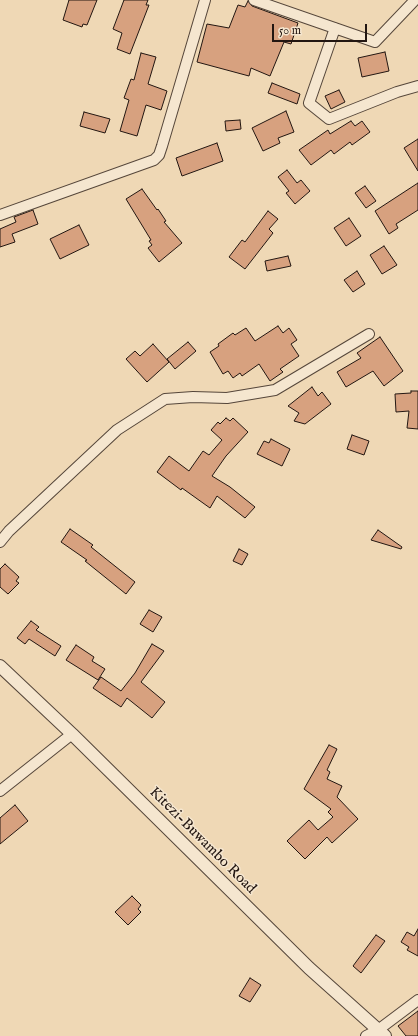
<!DOCTYPE html>
<style>
body{margin:0}
#map{position:relative;width:418px;height:1036px;overflow:hidden;background:#efd8b5;font-family:"IM FELL English",serif}
canvas{display:block}
.scale{position:absolute;left:272px;top:24px;width:95px;height:18px;box-sizing:border-box;border:2px solid #221611;border-top:0;padding-left:5px;font-size:12px;line-height:14px;white-space:nowrap;color:#221611;-webkit-text-stroke:3px #f5e6cf;paint-order:stroke}
</style>
<div id="map">
<canvas width="418" height="1036"></canvas>
<div class="scale">50 m</div>
</div>
<script>
const context = document.querySelector('canvas').getContext('2d');
context.lineJoin = 'round';
function fillPath(path, color) { context.fillStyle = color; context.fill(path, 'evenodd'); }
const shape = rows => new Path2D(rows.map(r => 'M' + r).join(''));
function strokePath(path, color, width, dash) { context.strokeStyle = color; context.lineWidth = width; context.lineCap = dash ? 'butt' : 'round'; context.setLineDash(dash || []); context.stroke(path); }
function label(font, color, halo, rows, align = 'center') {
  context.font = font + ' "IM FELL English",serif'; context.lineWidth = 3; context.setLineDash([]); context.textBaseline = 'middle'; context.strokeStyle = halo; context.fillStyle = color; for (const [text, x, y, turn = 0] of rows) {
    context.save(); context.translate(x, y); context.rotate((+turn || 0) * Math.PI / 180); context.textAlign = isNaN(turn) ? turn : align; if (halo) context.strokeText(text, 0, 0); context.fillText(text, 0, 0); context.restore();
  }
}
const building = shape([
 [69,0,97,0,87,25,83,24,82,27,63,20,69,0],
 [124,0,148,0,146,5,149,5,130,54,117,49,122,33,113,29,124,0],
 [248,1,252,6,298,23,291,44,284,42,270,76,251,68,249,76,197,62,207,24,229,28,238,5,245,7,248,1],
 [385,52,389,71,362,77,358,58,385,52],
 [141,53,156,57,148,84,167,91,161,110,146,105,137,136,120,131,129,100,124,98,131,79,134,80,141,53],
 [272,83,300,94,297,104,268,93,272,83],
 [339,90,345,102,331,109,325,96,339,90],
 [286,111,294,132,278,138,280,143,263,151,252,128,286,111],
 [84,112,110,119,105,133,80,126,84,112],
 [240,120,241,129,226,131,225,121,240,120],
 [351,121,355,126,362,121,370,132,352,145,350,142,334,154,331,150,311,165,299,150,328,130,330,134,351,121],
 [418,139,418,171,404,148,418,139],
 [217,143,223,161,182,176,176,158,217,143],
 [287,170,297,183,301,180,310,191,295,204,286,193,289,191,278,177,287,170],
 [418,183,418,210,396,224,398,228,389,234,375,211,418,183],
 [365,186,376,201,366,208,355,193,365,186],
 [142,189,157,210,158,209,166,221,164,222,182,243,159,262,148,248,152,245,149,241,151,240,126,199,142,189],
 [33,210,38,224,12,234,15,242,0,247,0,229,16,222,14,217,33,210],
 [268,211,278,219,269,229,273,233,245,269,229,257,242,240,245,242,268,211],
 [349,218,361,236,346,246,334,228,349,218],
 [79,225,89,245,60,259,50,239,79,225],
 [384,246,397,265,382,274,370,255,384,246],
 [288,256,291,266,267,271,265,261,288,256],
 [357,271,365,284,353,292,344,280,357,271],
 [278,326,283,333,289,328,297,340,291,344,299,356,280,369,283,372,270,381,259,364,242,376,240,373,233,378,228,371,223,374,210,352,219,346,218,344,233,333,235,335,246,328,255,341,278,326],
 [380,337,403,371,384,386,373,371,346,387,337,372,361,358,357,353,380,337],
 [188,342,196,351,175,369,167,359,188,342],
 [153,344,169,362,147,382,126,359,135,351,140,356,153,344],
 [312,387,318,396,322,392,331,404,305,424,294,421,299,413,288,406,312,387],
 [411,391,418,391,418,429,407,428,409,411,396,412,395,394,411,393,411,391],
 [226,418,230,421,233,418,248,432,226,456,212,476,230,487,255,507,245,518,217,496,210,508,182,488,181,490,157,472,169,456,189,471,203,451,209,455,222,440,211,430,218,422,220,424,226,418],
 [352,435,369,441,364,455,347,449,352,435],
 [271,439,290,449,282,466,257,454,264,441,269,443,271,439],
 [70,529,93,545,91,547,135,582,126,594,85,561,87,560,61,542,70,529],
 [378,530,402,547,401,549,371,540,378,530],
 [239,549,248,554,242,565,233,561,239,549],
 [5,564,19,577,16,581,19,583,8,594,0,587,0,569,5,564],
 [149,610,162,617,153,632,140,624,149,610],
 [31,621,39,627,36,630,61,646,55,656,29,639,25,644,17,638,31,621],
 [152,644,164,651,141,682,165,702,152,718,127,698,121,707,93,688,101,677,121,691,135,673,152,644],
 [76,645,94,657,92,661,105,669,98,680,66,660,76,645],
 [329,745,337,749,327,770,330,772,327,779,342,786,337,797,358,819,332,843,327,837,305,859,287,841,309,820,318,830,333,817,328,812,331,809,304,789,329,745],
 [15,805,28,821,0,844,0,818,15,805],
 [132,896,141,905,138,909,141,912,128,925,115,912,132,896],
 [418,929,418,956,407,950,409,947,401,942,407,932,414,936,418,929],
 [376,935,385,941,361,973,353,966,376,935],
 [250,978,261,985,250,1002,239,996,250,978],
 [418,1011,418,1036,406,1036,398,1026,418,1011]
]);
fillPath(building, '#d7a17f');
strokePath(building, '#221611', 1);
const minor = shape([
 [254,0,375,42,415,0],
 [335,28,309,103,329,119,397,92,418,86],
 [0,215,154,160,159,155,162,146,205,0],
 [0,542,9,531,117,430,165,399,193,397,227,398,275,390,369,334],
 [0,791,72,734],
 [366,1036,378,1030,418,1000]
]);
const tertiary = shape([
 [0,666,72,734,309,968,385,1036]
]);
strokePath(minor, '#55463a', 12);
strokePath(tertiary, '#55463a', 14);
strokePath(minor, '#f5e6cf', 10);
strokePath(tertiary, '#f5e6cf', 12);
label('15px', '#221611', '#f5e6cf', [
 ["Kitezi-Buwambo Road",202,841,45]
]);
</script>
